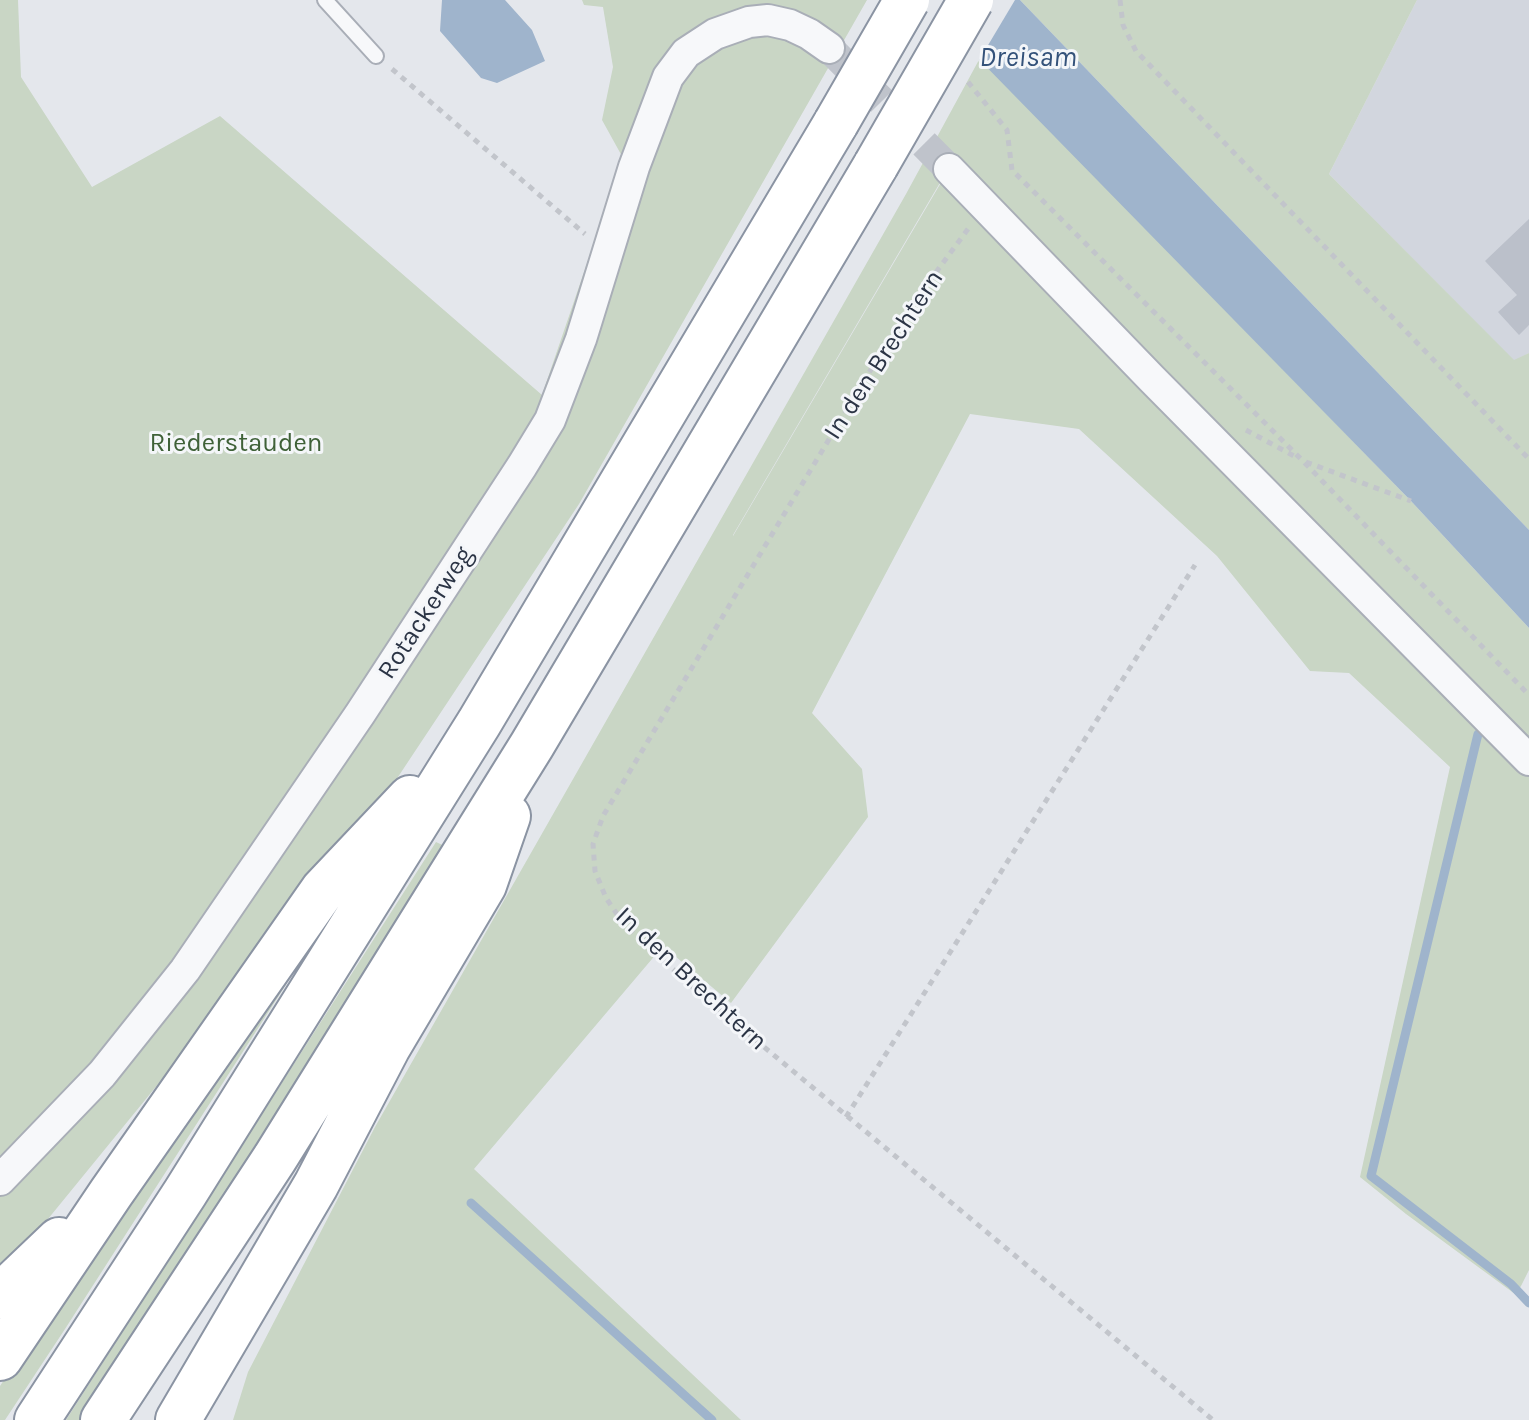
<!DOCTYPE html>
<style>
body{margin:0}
canvas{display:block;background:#e4e7ec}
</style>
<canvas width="1529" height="1420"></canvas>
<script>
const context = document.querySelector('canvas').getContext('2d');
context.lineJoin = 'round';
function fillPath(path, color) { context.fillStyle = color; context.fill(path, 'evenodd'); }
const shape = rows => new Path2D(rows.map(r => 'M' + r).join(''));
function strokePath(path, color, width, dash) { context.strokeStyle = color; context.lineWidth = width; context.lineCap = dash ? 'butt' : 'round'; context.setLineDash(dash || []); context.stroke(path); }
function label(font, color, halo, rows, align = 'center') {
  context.font = font + ' Karla,sans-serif'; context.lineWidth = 6; context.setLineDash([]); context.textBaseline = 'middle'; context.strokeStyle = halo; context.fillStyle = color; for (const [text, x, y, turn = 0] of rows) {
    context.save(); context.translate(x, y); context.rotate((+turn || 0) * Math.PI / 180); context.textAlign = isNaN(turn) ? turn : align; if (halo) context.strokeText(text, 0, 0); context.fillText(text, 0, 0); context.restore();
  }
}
fillPath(shape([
 [1417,0,1529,0,1529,353,1514,361,1329,174]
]), '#d2d6de');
fillPath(shape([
 [0,0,18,0,21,77,92,187,220,116,542,395,623,158,602,120,613,67,603,7,584,5,582,0,867,0,579,504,394,783,274,942,39,1230,0,1272],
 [1020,0,1417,0,1329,174,1514,360,1529,353,1529,530],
 [980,58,1411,501,1529,628,1529,1270,1521,1286,1515,1294,1406,1214,1360,1177,1450,767,1349,673,1310,671,1217,556,1079,429,970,414,812,713,862,769,868,817,731,1003,663,946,474,1169,741,1420,233,1420,248,1372,375,1127,906,194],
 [958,152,949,169,733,536,733,535],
 [436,842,451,849,90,1420,66,1420],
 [287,983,65,1329,5,1420,0,1420,0,1386,47,1315,276,990]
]), '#c9d6c5');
fillPath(shape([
 [442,0,505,0,532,30,545,61,497,83,481,78,440,31],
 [921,0,1020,0,1529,530,1529,628,1411,501]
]), '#9fb4cc');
fillPath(shape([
 [917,0,1015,0,978,62]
]), '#e4e7ec');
strokePath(shape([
 [1478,734,1371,1176,1511,1284,1529,1303],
 [471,1203,712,1420]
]), '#9fb4cc', 9);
fillPath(shape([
 [1529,219,1529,325,1519,335,1498,312,1517,295,1485,261]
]), '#bbc0ca');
strokePath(shape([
 [829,48,949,169]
]), '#bfc3cb', 30, [30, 15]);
const lane = shape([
 [325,0,376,56]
]);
const street = shape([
 [949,169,1151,378,1529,760],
 [0,1180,102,1074,185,970,360,714,522,466,550,420,581,339,634,167,668,77,686,53,715,34,749,22,768,20,790,25,809,34,829,48]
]);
const highway = shape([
 [0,1296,59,1240],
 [0,1358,111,1193,323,890,410,798],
 [37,1420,185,1193,479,723,836,123],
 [103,1420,275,1158,532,745,876,165],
 [178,1420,316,1185,388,1047,484,885,508,816]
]);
strokePath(lane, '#a9aeb7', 18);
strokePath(street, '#a9aeb7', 34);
strokePath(highway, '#8b94a3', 48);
strokePath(shape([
 [1120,0,1123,25,1136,51,1529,459],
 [392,69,585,234],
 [968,82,1007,130,1012,170,1302,460,1529,695],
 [968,229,900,321,603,816,593,844,595,871,606,898,623,923,699,993,1213,1420],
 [1246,430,1294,456],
 [1306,462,1411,501],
 [846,1117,1195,565]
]), '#c2c5cb', 5, [6, 6]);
strokePath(lane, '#f7f8fa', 14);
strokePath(street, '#f7f8fa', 30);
strokePath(highway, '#fff', 44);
const highwayBridge = shape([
 [836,123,907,0],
 [876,165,971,0]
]);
strokePath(highwayBridge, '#8b94a3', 48, []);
strokePath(highwayBridge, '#fff', 44);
label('26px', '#2b3445', '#f4f6f9', [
 ["In den Brechtern",884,355,-57],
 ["Rotackerweg",426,613,-57],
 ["In den Brechtern",691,979,43]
]);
label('26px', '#3f6138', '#f4f6f9', [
 ["Riederstauden",236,444]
]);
label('italic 28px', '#34527a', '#f4f6f9', [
 ["Dreisam",1028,58]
]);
</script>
